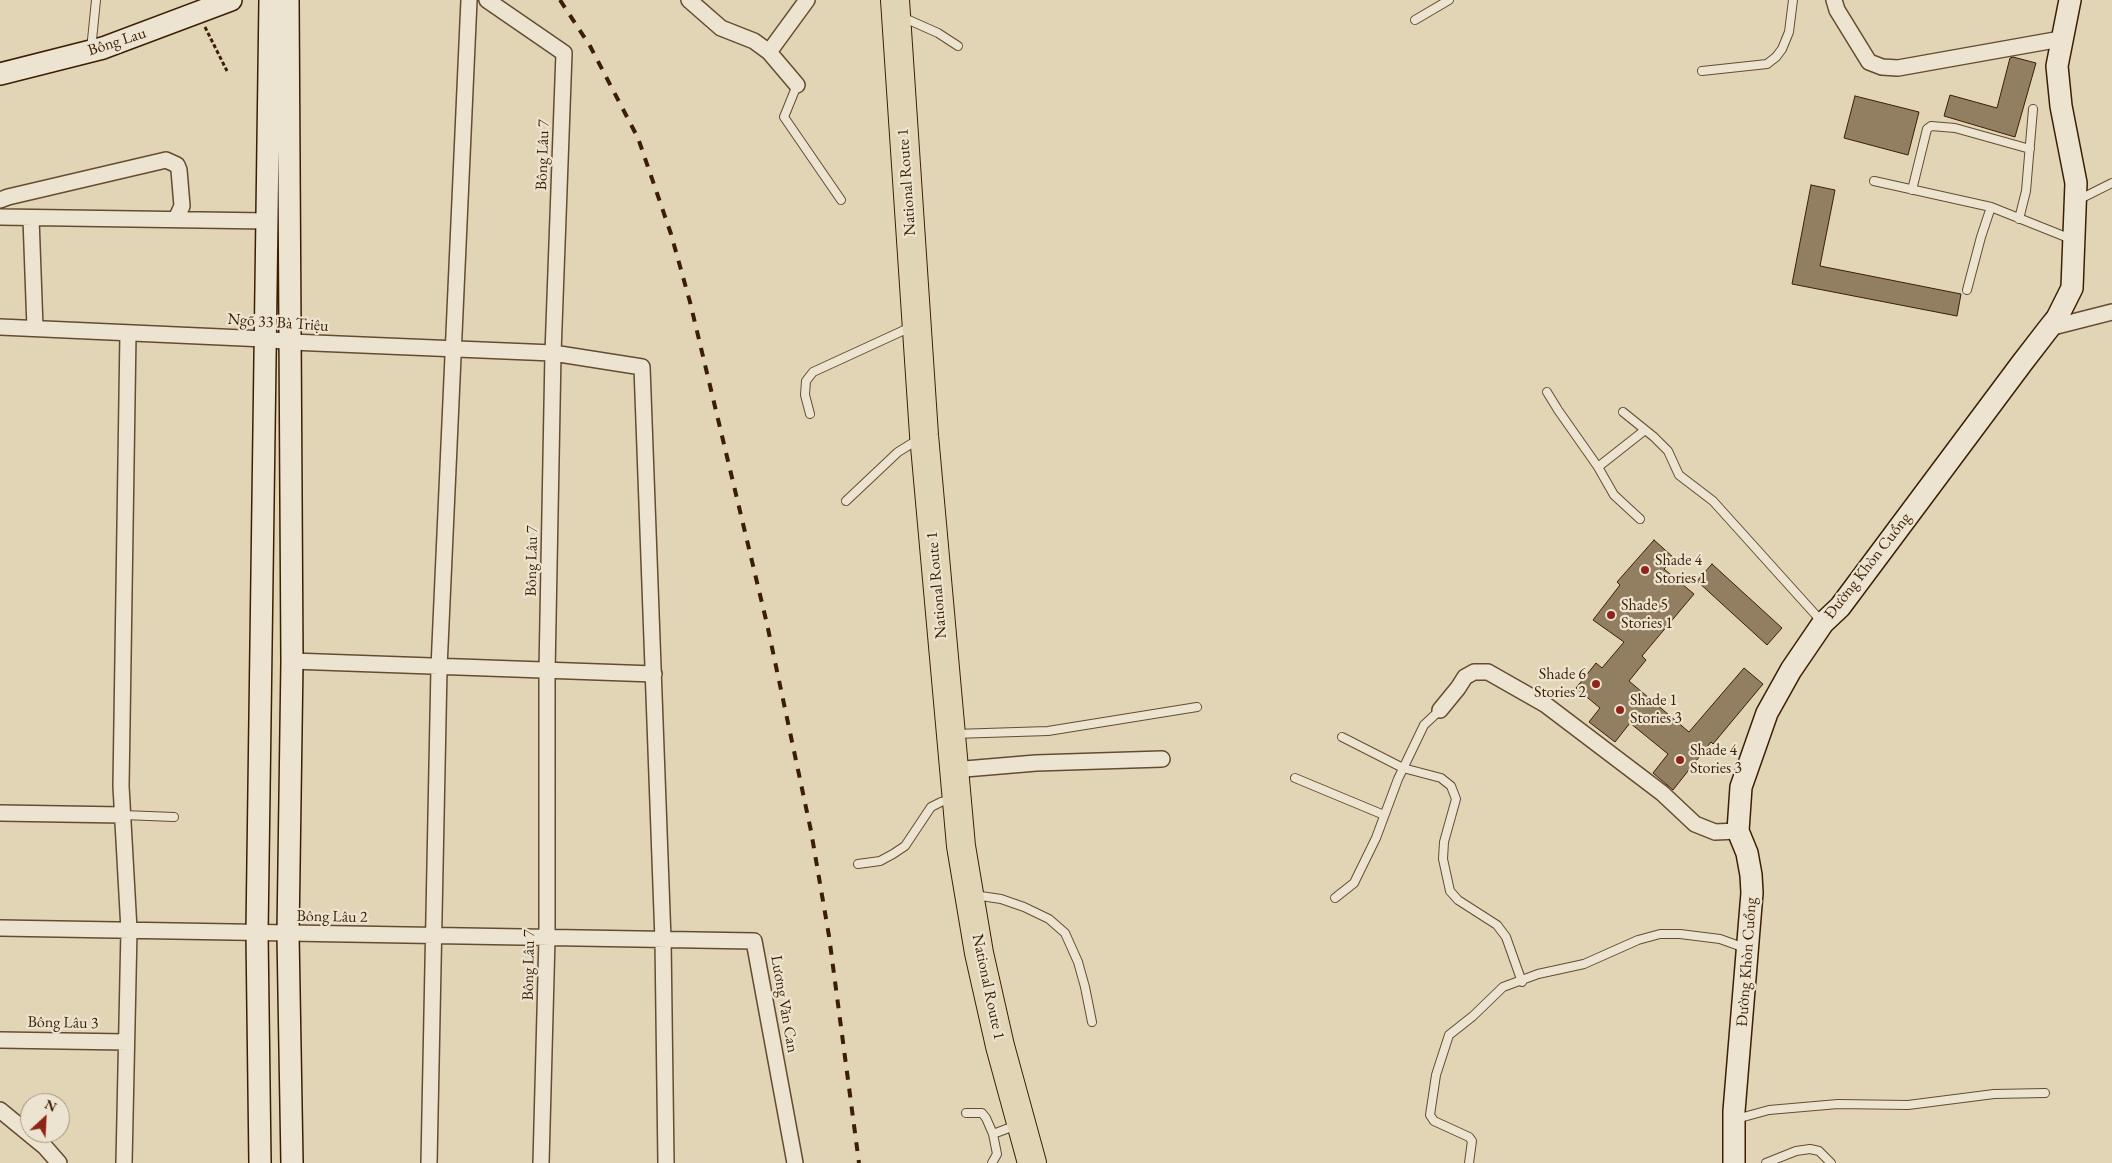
<!DOCTYPE html>
<meta charset="utf-8">
<style>
body{margin:0}
#map{position:relative;width:2112px;height:1163px;overflow:hidden;background:#e1d5b6;font-family:"EB Garamond",serif}
canvas{display:block}
.north{position:absolute;left:20px;top:1093px;width:50px;height:50px;box-sizing:border-box;background:#ece4d0;border:1px solid #a6957e;border-radius:50%;rotate:25deg;font-size:14px;font-weight:700;line-height:20px;text-align:center;color:#3c1f03}
.north::after{content:'';display:block;margin:auto;width:18px;height:22px;background:#8f2418;clip-path:polygon(50% 0,100% 100%,50% 72%,0 100%)}
</style>
<div id="map">
<canvas width="2112" height="1163"></canvas>
<div class="north">N</div>
</div>
<script>
const context = document.querySelector('canvas').getContext('2d');
context.lineJoin = 'round';
function fillPath(path, color) { context.fillStyle = color; context.fill(path, 'evenodd'); }
const shape = rows => new Path2D(rows.map(r => 'M' + r).join(''));
function strokePath(path, color, width, dash) { context.strokeStyle = color; context.lineWidth = width; context.lineCap = dash ? 'butt' : 'round'; context.setLineDash(dash || []); context.stroke(path); }
function label(font, color, halo, rows, align = 'center') {
  context.font = font + ' "EB Garamond",serif'; context.lineWidth = 4.5; context.setLineDash([]); context.textBaseline = 'middle'; context.strokeStyle = halo; context.fillStyle = color; for (const [text, x, y, turn = 0] of rows) {
    context.save(); context.translate(x, y); context.rotate((+turn || 0) * Math.PI / 180); context.textAlign = isNaN(turn) ? turn : align; if (halo) context.strokeText(text, 0, 0); context.fillText(text, 0, 0); context.restore();
  }
}
const building = shape([
 [2013,57,2036,63,2015,137,1944,116,1950,95,1997,108,2010,58,2013,57],
 [1855,96,1919,112,1908,155,1844,138,1855,96],
 [1811,185,1835,190,1820,266,1961,294,1957,316,1792,284,1811,185],
 [1654,540,1674,558,1664,569,1694,594,1642,656,1646,660,1629,681,1689,732,1744,668,1763,684,1713,744,1711,742,1673,790,1653,773,1668,754,1630,723,1615,742,1589,722,1600,708,1576,688,1596,663,1602,668,1624,642,1593,620,1620,585,1617,582,1654,540],
 [1712,564,1782,628,1767,645,1697,581,1712,564]
]);
fillPath(building, '#927e60');
strokePath(building, '#3c1f03', 1);
const lane = shape([
 [902,17,938,33,958,46],
 [1415,20,1449,0],
 [91,50,96,0],
 [1702,71,1767,64,1776,57,1782,49,1789,32,1793,0],
 [797,85,784,117,841,200],
 [1874,181,1991,207,2071,239],
 [1912,190,1927,129,1931,126,1955,128,2030,149],
 [2078,200,2112,183],
 [2019,219,2026,191,2033,109],
 [1967,290,1981,237,1991,207],
 [1547,392,1558,410,1598,467,1614,495,1640,519],
 [1623,412,1654,437,1668,451,1679,475,1713,501,1823,623],
 [810,414,805,395,806,381,813,372,911,327],
 [1598,467,1645,430],
 [846,501,898,452,919,439],
 [954,734,1048,731,1197,707],
 [1342,737,1403,768,1441,778,1451,786,1456,799,1444,842,1443,859,1450,891,1458,900,1497,925,1506,937,1522,982],
 [1295,778,1384,815],
 [123,815,174,817],
 [858,864,880,861,893,854,905,846,931,807,941,802,952,799],
 [974,895,1001,899,1024,907,1049,919,1065,933,1078,962,1085,987,1092,1022],
 [1335,898,1354,883,1376,838,1398,779,1424,725,1440,710],
 [966,1113,982,1113,986,1118,993,1134],
 [1736,1119,1769,1110,1838,1104,1908,1105,1994,1094,2045,1093],
 [992,1163,997,1154,993,1134,1017,1125],
 [1469,1163,1472,1141,1469,1137,1434,1121,1430,1115,1436,1075,1449,1035,1473,1016,1503,987,1538,974,1584,964,1638,940,1660,934,1680,934,1720,939,1745,948],
 [1766,1163,1796,1151,1810,1149,1819,1151,1831,1163]
]);
const street = shape([
 [487,0,564,53,553,353,547,672,547,938,541,1163],
 [689,0,721,28,754,41,769,52,797,85],
 [1834,0,1837,10,1869,62,1882,67,1898,68,2055,40,2062,41],
 [769,52,807,0],
 [0,200,8,197,166,160,177,165,179,170,182,206,176,219],
 [0,217,267,221],
 [31,218,35,328],
 [0,327,265,339,291,342,553,353,642,367,663,940,666,1163],
 [2049,328,2112,312],
 [292,661,654,674],
 [1440,710,1458,688,1465,677,1474,672,1488,672,1546,705,1662,793,1695,824,1715,832,1738,831],
 [953,770,1036,763,1162,759],
 [0,813,123,815],
 [0,928,754,941,795,1163],
 [0,1040,126,1042],
 [0,1110,45,1147,59,1163],
 [124,1163,129,930,121,786,128,333],
 [429,1163,439,668,469,0]
]);
const secondary = shape([
 [288,0,292,661,288,934,292,1163],
 [0,74,103,48,231,0],
 [260,1163,257,933,270,0],
 [1734,1163,1734,1111,1752,893,1751,875,1747,853,1738,831,1741,787,1767,713,1791,670,1823,623,1840,607,2022,363,2049,328,2057,318,2072,288,2076,183,2061,106,2057,66,2070,0]
]);
const highway = shape([
 [895,0,924,435,961,846,979,953,1000,1046,1032,1163]
]);
strokePath(lane, '#654c30', 10);
strokePath(street, '#654c30', 18);
strokePath(secondary, '#3c1f03', 24);
strokePath(highway, '#3c1f03', 30);
strokePath(shape([
 [205,27,227,71]
]), '#3c1f03', 3, [4, 2.5]);
strokePath(lane, '#ece4d0', 8);
strokePath(street, '#ece4d0', 15);
strokePath(secondary, '#ece4d0', 21);
strokePath(highway, '#e1d5b6', 28);
strokePath(shape([
 [560,0,590,46,638,138,671,234,690,302,767,624,811,831,829,936,859,1163]
]), '#3c1f03', 4, [9, 9]);
for (const [x, y, r, color] of [
 [1645,570,5,"#8f2418"],
 [1611,615,5,"#8f2418"],
 [1596,684,5,"#8f2418"],
 [1620,710,5,"#8f2418"],
 [1680,760,5,"#8f2418"]
]) { const dot = new Path2D(); dot.arc(x, y, r, 0, 2 * Math.PI); context.fillStyle = color; context.fill(dot); strokePath(dot, '#ece4d0', 2); }
label('16px', '#3c1f03', '#ece4d0', [
 ["Bông Lau",117,42,-18],
 ["Bông Lâu 7",543,155,-88],
 ["National Route 1",907,182,-94],
 ["Ngõ 33 Bà Triệu",278,323,4],
 ["Bông Lâu 7",532,561,-89],
 ["Đường Khòn Cuổng",1868,566,-52],
 ["National Route 1",937,585,-95],
 ["Bông Lâu 2",332,917,1],
 ["Đường Khòn Cuổng",1747,962,-86],
 ["Bông Lâu 7",529,965,-89],
 ["National Route 1",988,987,78],
 ["Lương Văn Can",784,1004,80],
 ["Bông Lâu 3",63,1023,1]
]);
label('16px', '#3c1f03', '#ece4d0', [
 ["Shade 4",1655,561],
 ["Stories 1",1655,579],
 ["Shade 5",1621,606],
 ["Stories 1",1621,624],
 ["Shade 6",1586,675,"right"],
 ["Stories 2",1586,693,"right"],
 ["Shade 1",1630,701],
 ["Stories 3",1630,719],
 ["Shade 4",1690,751],
 ["Stories 3",1690,769]
], 'left');
</script>
